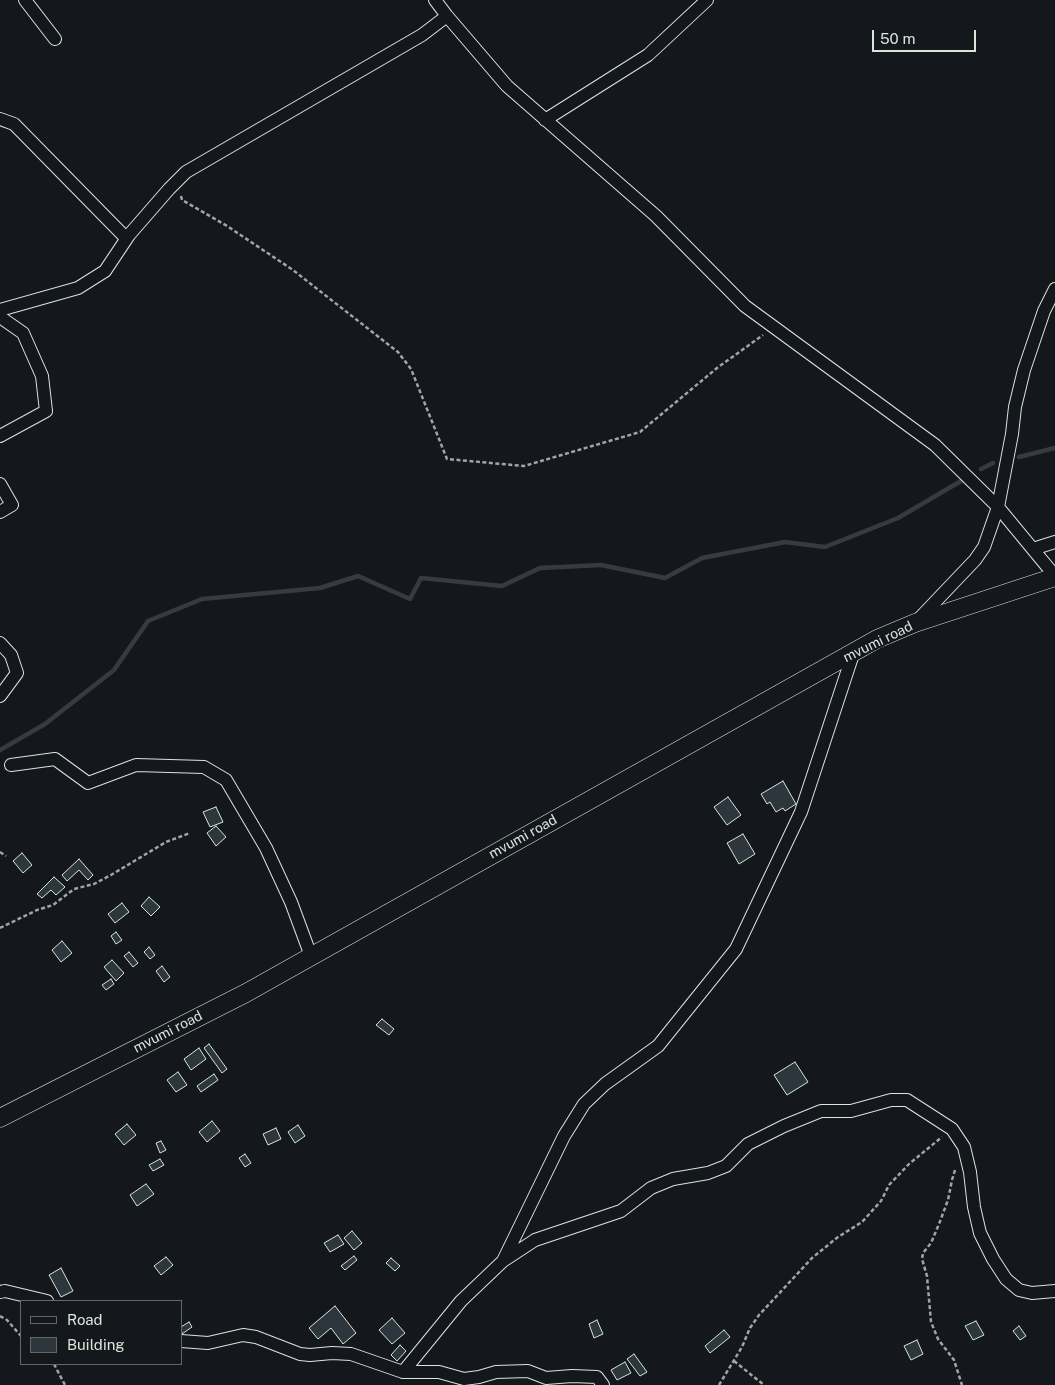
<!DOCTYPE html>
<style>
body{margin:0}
#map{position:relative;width:1055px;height:1385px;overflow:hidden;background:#14181c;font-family:"Public Sans",sans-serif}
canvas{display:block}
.legend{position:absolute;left:20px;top:1300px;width:162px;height:65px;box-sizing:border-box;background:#14181c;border:1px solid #626a69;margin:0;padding:6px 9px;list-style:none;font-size:15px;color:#d8e6dc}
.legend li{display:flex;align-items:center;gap:10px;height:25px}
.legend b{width:25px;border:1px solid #626a69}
.scale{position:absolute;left:872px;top:30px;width:104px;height:22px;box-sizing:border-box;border:2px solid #d8e6dc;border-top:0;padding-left:6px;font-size:15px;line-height:18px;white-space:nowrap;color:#d8e6dc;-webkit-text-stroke:4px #14181c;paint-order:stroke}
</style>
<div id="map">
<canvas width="1055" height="1385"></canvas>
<ul class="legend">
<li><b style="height:6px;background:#14181c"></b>Road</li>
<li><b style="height:14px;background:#2c363c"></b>Building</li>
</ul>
<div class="scale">50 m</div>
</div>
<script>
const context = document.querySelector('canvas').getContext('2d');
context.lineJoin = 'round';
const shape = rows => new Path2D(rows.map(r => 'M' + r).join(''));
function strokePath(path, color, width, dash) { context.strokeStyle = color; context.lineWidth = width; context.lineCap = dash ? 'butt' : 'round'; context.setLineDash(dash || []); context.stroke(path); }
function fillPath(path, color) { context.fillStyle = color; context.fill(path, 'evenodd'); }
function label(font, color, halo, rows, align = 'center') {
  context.font = font + ' "Public Sans",sans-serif'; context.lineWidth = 4; context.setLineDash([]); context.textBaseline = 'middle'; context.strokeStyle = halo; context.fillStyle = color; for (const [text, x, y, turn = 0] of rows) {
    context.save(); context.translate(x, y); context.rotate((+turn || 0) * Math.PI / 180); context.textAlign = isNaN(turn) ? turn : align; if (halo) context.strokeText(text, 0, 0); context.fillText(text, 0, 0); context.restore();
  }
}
strokePath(shape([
 [1019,457,1055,448],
 [981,469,993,463],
 [0,750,45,724,114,670,148,621,202,599,320,588,358,576,410,599,421,578,502,586,540,568,601,565,665,578,702,558,785,542,825,547,898,518,961,481]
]), '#363b3e', 4.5);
const building = shape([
 [783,781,796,804,785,811,783,808,776,812,770,802,767,804,761,794,783,781],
 [728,797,741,815,727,825,714,807,728,797],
 [216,807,223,822,210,827,203,812,216,807],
 [216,826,226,837,216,846,207,833,216,826],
 [743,834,755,854,739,864,727,843,743,834],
 [22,853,32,865,23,873,13,861,22,853],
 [79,859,93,875,88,880,79,870,67,881,62,875,79,859],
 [54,877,65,887,56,895,51,890,42,898,37,894,54,877],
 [149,897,160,907,151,916,141,906,149,897],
 [122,903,129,912,115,923,108,914,122,903],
 [116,932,122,940,116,944,111,936,116,932],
 [62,941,72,953,61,962,52,950,62,941],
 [149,947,155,955,150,959,144,952,149,947],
 [129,952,138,963,133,967,124,956,129,952],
 [112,960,124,973,116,981,104,967,112,960],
 [162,966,170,977,164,982,156,971,162,966],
 [111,979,114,984,106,990,102,985,111,979],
 [382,1019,394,1029,389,1035,376,1025,382,1019],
 [209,1044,227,1069,222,1073,204,1048,209,1044],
 [199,1048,206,1059,191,1070,184,1059,199,1048],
 [795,1062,808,1082,787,1095,774,1075,795,1062],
 [178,1072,187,1085,176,1092,167,1080,178,1072],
 [214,1074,218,1080,201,1092,197,1086,214,1074],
 [212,1121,220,1131,207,1142,199,1132,212,1121],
 [127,1124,136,1135,124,1145,115,1134,127,1124],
 [298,1125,305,1136,295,1143,288,1132,298,1125],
 [276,1128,281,1139,268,1145,263,1134,276,1128],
 [161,1141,166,1150,160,1153,156,1143,161,1141],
 [245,1154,251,1163,245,1167,239,1158,245,1154],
 [160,1159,164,1165,153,1171,149,1165,160,1159],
 [146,1184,154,1194,137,1206,130,1195,146,1184],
 [352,1231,362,1243,354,1250,344,1238,352,1231],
 [338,1235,344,1244,330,1252,324,1243,338,1235],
 [354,1256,357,1260,345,1270,341,1266,354,1256],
 [166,1257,173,1265,161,1275,154,1266,166,1257],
 [391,1258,400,1266,395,1271,386,1263,391,1258],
 [61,1268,73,1291,61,1297,49,1275,61,1268],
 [335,1306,356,1333,343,1344,331,1328,318,1339,309,1328,335,1306],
 [392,1318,405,1333,392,1344,379,1330,392,1318],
 [597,1320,603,1334,594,1338,589,1324,597,1320],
 [976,1321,984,1335,973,1340,965,1326,976,1321],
 [189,1322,192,1327,182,1334,181,1327,189,1322],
 [1019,1326,1026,1336,1020,1340,1013,1331,1019,1326],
 [724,1330,730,1337,710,1353,705,1346,724,1330],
 [917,1340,923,1354,911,1360,904,1346,917,1340],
 [400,1345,406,1351,397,1361,391,1355,400,1345],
 [634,1354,647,1372,640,1376,627,1359,634,1354],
 [625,1362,631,1373,617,1380,611,1370,625,1362]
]);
fillPath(building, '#2c363c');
strokePath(building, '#d8e6dc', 1);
const street = shape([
 [25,0,55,39],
 [435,0,447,16,507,86,656,216,745,306,935,445,998,507,1055,576],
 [0,119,14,124,126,238],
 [545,120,648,55,707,0],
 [0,310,78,288,105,271,129,235,169,189,186,172,422,35,447,16],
 [0,317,23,333,42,376,46,411,0,436],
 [0,484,12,505,0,512],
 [1033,549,1055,542],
 [916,622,975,560,984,547,998,507,1012,434,1015,407,1024,370,1044,311,1055,289],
 [0,643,11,655,17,673,0,696],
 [11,765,55,759,88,783,136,765,204,767,226,780,266,848,291,902,311,956],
 [503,1261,535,1240,621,1211,651,1188,673,1179,708,1173,726,1166,748,1144,784,1126,821,1111,851,1111,891,1100,907,1100,952,1129,964,1147,970,1172,974,1207,980,1233,993,1259,1006,1279,1019,1290,1032,1293,1055,1291],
 [0,1292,5,1291,47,1301],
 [181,1341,208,1343,243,1335,256,1337,300,1354,310,1355,332,1353,351,1354,403,1372,439,1372,464,1379,479,1377,496,1372,528,1371,546,1378,572,1376,597,1377,603,1385],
 [403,1372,461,1301,503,1261,564,1136,584,1104,605,1084,658,1046,736,949,801,812,854,651]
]);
const secondary = shape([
 [0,1118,246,993,877,639,915,623,1055,577]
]);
strokePath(street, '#d8e6dc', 14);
strokePath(secondary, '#d8e6dc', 19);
strokePath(shape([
 [181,196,182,200,227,226,293,270,398,352,411,369,447,459,524,466,640,432,717,368,763,335],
 [0,852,6,856],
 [0,928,37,910,53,905,74,889,94,884,111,875,166,842,190,833],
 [955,1170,952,1180,948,1200,939,1224,931,1243,923,1253,922,1259,927,1276,931,1322,938,1339,954,1360,962,1385],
 [0,1316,7,1320,21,1336],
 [734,1361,764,1385],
 [54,1364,65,1385],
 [719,1385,742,1347,750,1328,759,1315,812,1258,838,1237,862,1222,881,1201,889,1185,909,1164,942,1137]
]), '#9da8a2', 2.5, [4, 2.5]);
strokePath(street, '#14181c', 12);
strokePath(secondary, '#14181c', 18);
label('14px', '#d8e6dc', '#14181c', [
 ["mvumi road",878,642,-26],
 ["mvumi road",523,837,-29],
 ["mvumi road",168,1032,-27]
]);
</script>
